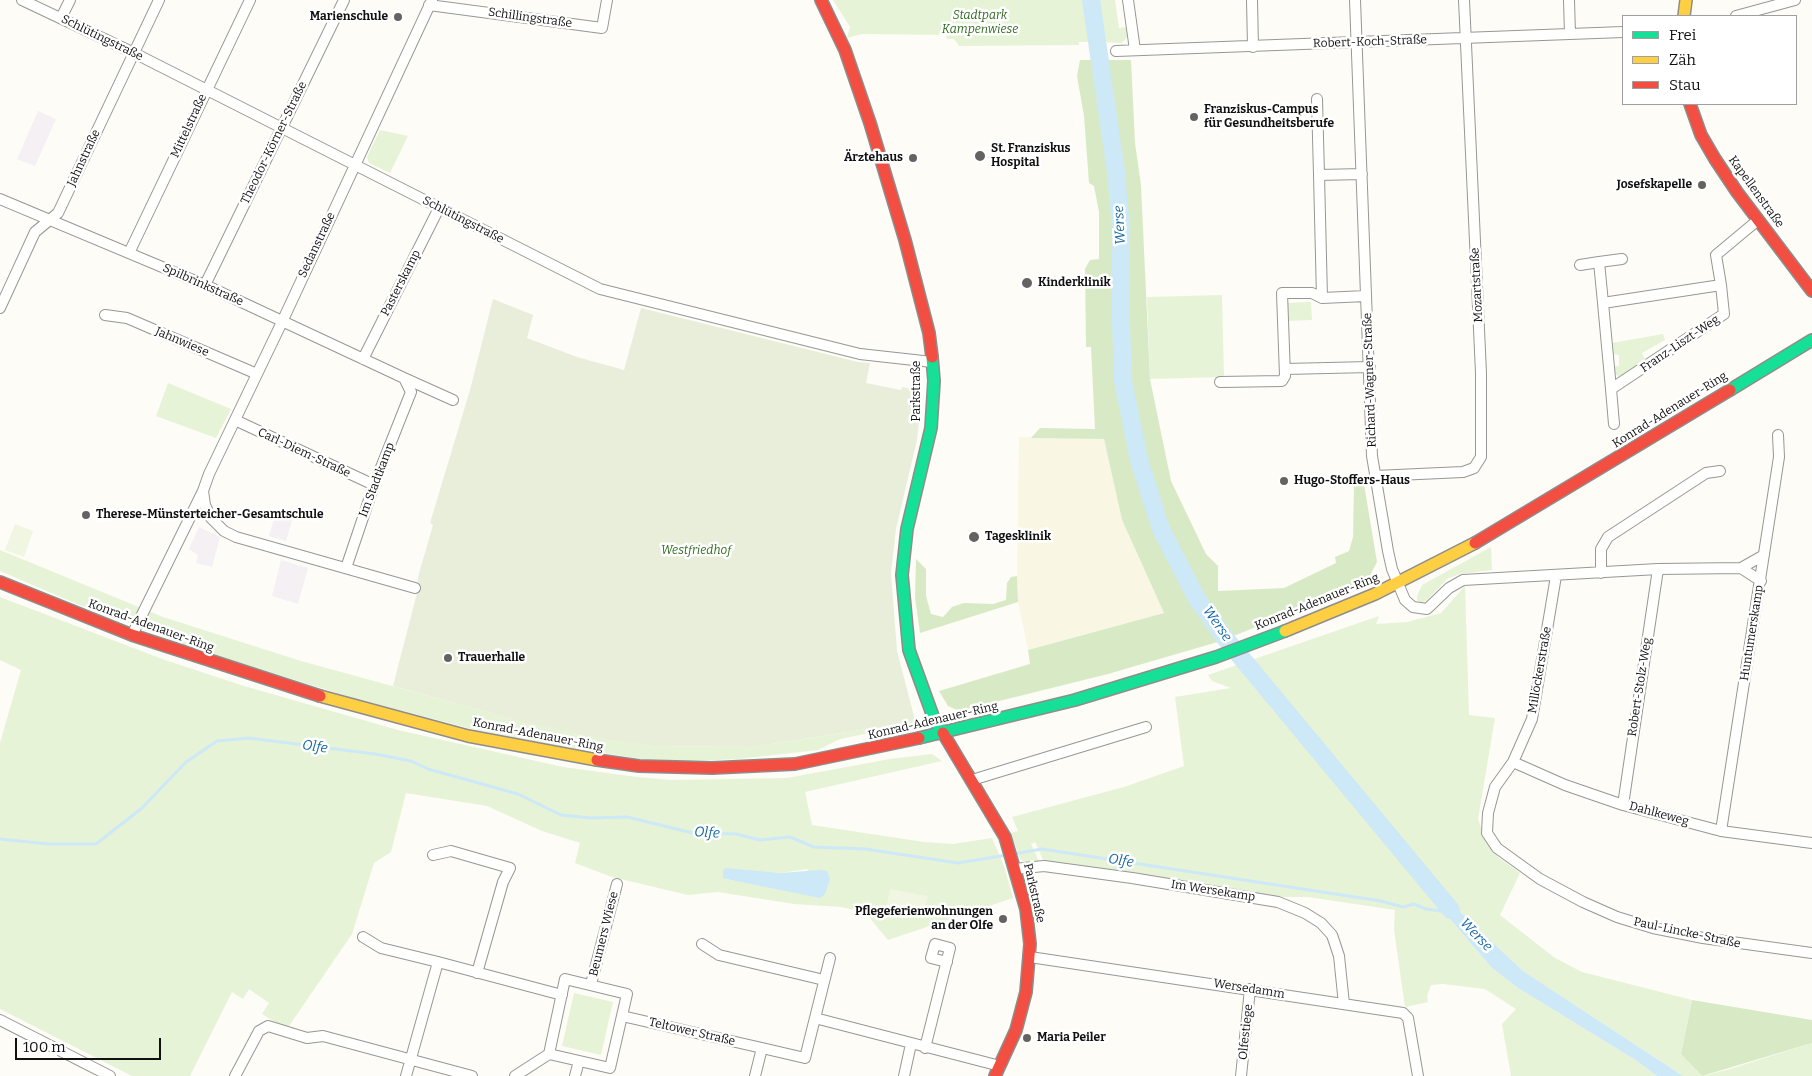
<!DOCTYPE html>
<meta charset="utf-8">
<style>
body{margin:0}
#map{position:relative;width:1812px;height:1076px;overflow:hidden;background:#fdfcf7;font-family:Bitter,serif}
canvas{display:block}
.legend{position:absolute;left:1622px;top:15px;width:175px;height:90px;box-sizing:border-box;background:#fff;border:1px solid #a0a0a0;margin:0;padding:6px 9px;list-style:none;font-size:15px;color:#111}
.legend li{display:flex;align-items:center;gap:10px;height:25px}
.legend b{width:25px;border:1px solid #a0a0a0}
.scale{position:absolute;left:15px;top:1038px;width:146px;height:22px;box-sizing:border-box;border:2px solid #111;border-top:0;padding-left:6px;font-size:15px;line-height:18px;white-space:nowrap;color:#111;-webkit-text-stroke:4px #fff;paint-order:stroke}
</style>
<div id="map">
<canvas width="1812" height="1076"></canvas>
<ul class="legend">
<li><b style="height:6px;background:#16e098"></b>Frei</li>
<li><b style="height:6px;background:#ffcf43"></b>Zäh</li>
<li><b style="height:6px;background:#f24e42"></b>Stau</li>
</ul>
<div class="scale">100 m</div>
</div>
<script>
const context = document.querySelector('canvas').getContext('2d');
context.lineJoin = 'round';
function fillPath(path, color) { context.fillStyle = color; context.fill(path, 'evenodd'); }
const shape = rows => new Path2D(rows.map(r => 'M' + r).join(''));
function strokePath(path, color, width, dash) { context.strokeStyle = color; context.lineWidth = width; context.lineCap = dash ? 'butt' : 'round'; context.setLineDash(dash || []); context.stroke(path); }
function label(font, color, halo, rows, align = 'center') {
  context.font = font + ' Bitter,serif'; context.lineWidth = 5; context.setLineDash([]); context.textBaseline = 'middle'; context.strokeStyle = halo; context.fillStyle = color; for (const [text, x, y, turn = 0] of rows) {
    context.save(); context.translate(x, y); context.rotate((+turn || 0) * Math.PI / 180); context.textAlign = isNaN(turn) ? turn : align; if (halo) context.strokeText(text, 0, 0); context.fillText(text, 0, 0); context.restore();
  }
}
fillPath(shape([
 [38,111,56,119,35,166,17,159],
 [276,512,293,517,286,541,269,536],
 [199,527,220,537,212,567,196,563,198,555,189,549],
 [281,560,308,568,298,604,272,596]
]), '#f5f0f3');
fillPath(shape([
 [1019,437,1104,439,1122,520,1164,613,1028,650,1018,602,1017,572]
]), '#f9f7e4');
fillPath(shape([
 [833,0,1085,0,1091,42,1079,42,1079,45,959,46,954,39,947,39,946,35,862,34,847,38,850,27],
 [1095,0,1115,0,1119,28,1127,27,1128,35,1125,40,1121,43,1101,42],
 [380,130,408,136,390,173,369,163,367,157],
 [1222,295,1224,377,1150,379,1147,297],
 [1311,302,1312,320,1288,321,1287,303],
 [1663,334,1665,340,1642,353,1646,361,1619,377,1614,373,1614,366,1619,366,1619,355,1613,354,1612,343],
 [168,383,231,409,216,438,156,416],
 [1491,547,1492,570,1460,574,1447,579,1426,601,1421,603,1417,600,1417,596,1422,585],
 [0,550,163,617,301,661,509,718,652,746,752,747,898,724,915,720,915,724,840,739,818,750,739,759,692,761,642,759,547,744,472,729,353,698,196,649,77,604,0,571],
 [1465,586,1469,715,1495,718,1478,819,1485,840,1498,857,1520,873,1500,915,1555,958,1582,972,1692,1000,1681,1054,1702,1076,1683,1076,1523,971,1458,910,1437,895,1450,919,1492,968,1518,988,1637,1061,1657,1076,1511,1076,1502,1024,1516,1009,1485,989,1443,984,1431,985,1427,996,1428,1002,1405,1007,1394,930,1395,910,1308,897,1279,897,1044,862,1035,842,1031,844,1039,861,1025,863,1020,859,1011,833,1018,831,1012,817,1124,787,1184,766,1175,697,1231,688,1212,681,1208,675,1379,616,1376,624,1407,622,1441,613],
 [0,597,165,660,244,686,398,730,563,767,637,777,671,780,787,778,890,759,932,754,942,761,805,792,812,825,924,842,953,844,992,838,1004,866,1013,898,888,940,868,916,859,911,841,907,794,904,718,892,688,895,612,877,575,863,580,843,542,831,487,806,406,793,391,852,374,863,352,934,287,1029,262,1014,269,1003,249,989,243,999,232,992,190,1076,132,1076,0,1009,0,743,21,670,0,660],
 [808,869,794,892,726,879,748,871,780,873],
 [574,993,613,1002,601,1055,562,1046],
 [1812,1043,1812,1076,1703,1076,1730,1069]
]), '#e7f3d7');
fillPath(shape([
 [1080,60,1093,60,1113,173,1117,228,1116,296,1119,381,1135,461,1158,530,1178,575,1221,641,1108,674,959,711,948,706,939,691,1030,664,1028,650,1164,613,1122,520,1104,439,1031,438,1040,428,1095,429,1091,347,1086,347,1085,269,1090,260,1099,259,1099,212,1094,186,1089,183,1084,116,1077,76],
 [1106,60,1131,60,1135,143,1141,185,1150,379,1171,481,1206,554,1218,566,1218,591,1284,588,1336,563,1335,557,1349,551,1353,537,1354,484,1364,484,1377,562,1366,583,1231,637,1200,596,1185,571,1165,526,1143,458,1128,380,1124,227,1120,170],
 [916,559,926,569,926,596,931,614,943,617,952,607,964,603,993,604,1006,600,1007,583,1011,577,1017,576,1018,602,920,633,915,598],
 [1692,1000,1812,1020,1812,1043,1702,1076,1681,1054]
]), '#d8eac5');
fillPath(shape([
 [493,299,533,315,527,338,577,357,624,370,641,308,858,362,870,363,866,383,901,390,902,387,922,391,917,440,896,529,891,573,897,651,915,720,898,724,752,747,652,746,588,736,519,721,393,686,417,593,418,577,433,525,430,523,470,390]
]), '#e9eedb');
fillPath(shape([
 [15,524,33,531,24,557,5,550],
 [890,889,928,896,924,917,886,910]
]), '#f0f6e1');
fillPath(shape([
 [726,868,780,873,820,870,827,871,830,879,825,894,820,898,726,879,723,878,723,870],
 [1436,894,1454,906,1523,971,1683,1076,1657,1076,1637,1061,1518,988,1492,968,1450,919]
]), '#cde8f7');
strokePath(shape([
 [0,839,48,844,96,844,142,808,186,762,217,741,249,738,375,754,411,761,428,769,518,794,561,815,590,818,627,817,693,833,736,834,760,840,790,837,814,847,865,849,958,863,1007,855],
 [1013,854,1042,849,1381,901,1403,907,1414,904,1426,909,1447,912]
]), '#cde8f7', 3);
strokePath(shape([
 [1091,0,1116,172,1121,229,1120,295,1123,381,1139,460,1161,529,1197,599,1225,638,1451,910]
]), '#cde8f7', 18);
const street = shape([
 [22,0,134,53,600,289,860,354,932,362],
 [1128,0,1135,50],
 [1252,0,1253,47],
 [1355,0,1372,456,1388,551,1392,569,1405,600,1413,607,1427,609,1449,588,1463,580,1658,569,1741,568,1764,555],
 [1569,0,1570,34],
 [429,5,602,28,607,0],
 [1736,16,1795,0],
 [61,18,70,0],
 [1116,51,1623,32],
 [1317,99,1319,175,1362,174],
 [1319,175,1322,298,1366,296],
 [0,199,205,285,404,378,411,392,374,485,346,568],
 [129,253,250,0],
 [1599,262,1622,259],
 [1580,265,1599,262,1603,303],
 [205,285,344,0],
 [1721,285,1603,303,1611,389,1724,314,1721,285,1716,255,1758,220],
 [0,308,35,232,58,213,159,0],
 [105,315,127,318,257,374],
 [363,359,439,208],
 [1285,369,1370,367],
 [404,378,453,400],
 [1220,382,1282,381,1285,376,1282,293,1312,293,1322,298],
 [1611,389,1614,424],
 [235,420,374,485],
 [1375,476,1463,472,1474,468,1481,457,1481,373,1464,0],
 [1741,568,1761,581],
 [1601,573,1601,549,1608,537,1706,473,1720,471],
 [1556,576,1532,719,1513,762,1495,787,1488,813,1487,833,1497,848,1540,879,1583,902,1617,917,1653,928,1703,938,1812,953],
 [415,588,236,537,224,531,211,518,205,505,203,491,209,474,282,322,432,0],
 [132,635,203,491],
 [1513,762,1565,785,1623,805,1721,831,1812,843],
 [972,780,1146,727],
 [1623,805,1658,569],
 [1721,831,1779,457,1778,435],
 [433,855,451,851,510,868,503,882,477,973],
 [1015,869,1044,866,1132,878,1278,902,1305,913,1321,923,1332,935,1339,956,1344,1004],
 [363,937,381,948,438,962],
 [702,944,719,955,824,980],
 [1030,957,1403,1013,1408,1018,1418,1076],
 [591,984,617,884],
 [622,1016,762,1048],
 [815,1018,1000,1066],
 [0,1020,110,1076],
 [925,1048,950,948,935,944,931,958,947,962],
 [235,1076,259,1031,268,1026,307,1038,323,1036,472,1076],
 [406,1076,438,962,562,995],
 [515,1076,549,1054,610,1068,627,994,565,979,549,1054],
 [575,1076,579,1061],
 [755,1076,762,1048,805,1058,830,958],
 [904,1076,911,1044],
 [1241,1076,1250,989]
]);
const fast = shape([
 [932,357,934,381,931,428,907,529,902,575,909,650,934,719,943,733],
 [1730,390,1812,340],
 [919,738,1075,700,1216,657,1285,631]
]);
const slow = shape([
 [1684,16,1686,0],
 [1285,631,1375,594,1475,543],
 [320,696,468,736,597,760]
]);
const jam = shape([
 [821,0,845,50,870,123,905,240,929,333,932,357],
 [1690,104,1701,135,1715,159,1737,192,1812,291],
 [1475,543,1730,390],
 [0,582,132,635,320,696],
 [943,733,1005,837,1026,909,1030,944,1026,992,1016,1030,995,1076],
 [597,760,639,766,712,768,795,764,919,738]
]);
strokePath(street, '#979795', 12);
strokePath(fast, '#8e8d8b', 14);
strokePath(slow, '#8e8d8b', 14);
strokePath(jam, '#8e8d8b', 14);
strokePath(street, '#fffffe', 10);
strokePath(fast, '#16e098', 11);
strokePath(slow, '#ffcf43', 11);
strokePath(jam, '#f24e42', 11);
for (const [x, y, r, color] of [
 [398,17,5,"#646362"],
 [1194,117,5,"#646362"],
 [980,156,6,"#646362"],
 [913,158,5,"#646362"],
 [1702,185,5,"#646362"],
 [1027,283,6,"#646362"],
 [1284,481,5,"#646362"],
 [86,515,5,"#646362"],
 [974,537,6,"#646362"],
 [448,658,5,"#646362"],
 [1003,919,5,"#646362"],
 [1027,1038,5,"#646362"]
]) { const dot = new Path2D(); dot.arc(x, y, r, 0, 2 * Math.PI); context.fillStyle = color; context.fill(dot); strokePath(dot, '#fff', 2); }
label('italic 12px', '#2f6b1f', '#fff', [
 ["Stadtpark",980,16],
 ["Kampenwiese",980,30],
 ["Westfriedhof",696,551]
]);
label('bold 12px', '#111', '#fff', [
 ["Marienschule",388,17,"right"],
 ["Franziskus-Campus",1204,110],
 ["für Gesundheitsberufe",1204,124],
 ["St. Franziskus",991,149],
 ["Hospital",991,163],
 ["Ärztehaus",903,158,"right"],
 ["Josefskapelle",1692,185,"right"],
 ["Kinderklinik",1038,283],
 ["Hugo-Stoffers-Haus",1294,481],
 ["Therese-Münsterteicher-Gesamtschule",96,515],
 ["Tagesklinik",985,537],
 ["Trauerhalle",458,658],
 ["Pflegeferienwohnungen",993,912,"right"],
 ["an der Olfe",993,926,"right"],
 ["Maria Peiler",1037,1038]
], 'left');
label('12px', '#111', '#fff', [
 ["Schillingstraße",530,18,8],
 ["Schlütingstraße",102,38,26],
 ["Robert-Koch-Straße",1370,42,-2],
 ["Mittelstraße",189,126,-65],
 ["Theodor-Körner-Straße",274,143,-64],
 ["Jahnstraße",84,158,-65],
 ["Kapellenstraße",1756,192,54],
 ["Schlütingstraße",463,220,27],
 ["Sedanstraße",317,245,-65],
 ["Pasterskamp",401,283,-63],
 ["Spilbrinkstraße",203,285,24],
 ["Mozartstraße",1477,285,-93],
 ["Jahnwiese",182,342,23],
 ["Franz-Liszt-Weg",1680,344,-34],
 ["Richard-Wagner-Straße",1370,380,-92],
 ["Parkstraße",917,391,-90],
 ["Konrad-Adenauer-Ring",1670,410,-32],
 ["Carl-Diem-Straße",304,453,25],
 ["Im Stadtkamp",377,480,-69],
 ["Konrad-Adenauer-Ring",1317,602,-22],
 ["Konrad-Adenauer-Ring",151,626,20],
 ["Huntumerskamp",1752,633,-81],
 ["Millöckerstraße",1540,670,-80],
 ["Robert-Stolz-Weg",1640,687,-81],
 ["Konrad-Adenauer-Ring",933,721,-13],
 ["Konrad-Adenauer-Ring",538,735,11],
 ["Dahlkeweg",1659,814,15],
 ["Im Wersekamp",1213,891,9],
 ["Parkstraße",1034,893,77],
 ["Paul-Lincke-Straße",1687,933,12],
 ["Beumers Wiese",604,934,-76],
 ["Wersedamm",1249,989,9],
 ["Teltower Straße",692,1032,13],
 ["Olfestiege",1246,1032,-84]
]);
label('italic 14px', '#1768a6', '#fff', [
 ["Werse",1120,225,-93],
 ["Werse",1217,624,55],
 ["Olfe",315,747,8],
 ["Olfe",707,833,4],
 ["Olfe",1121,861,9],
 ["Werse",1476,935,46]
]);
</script>
